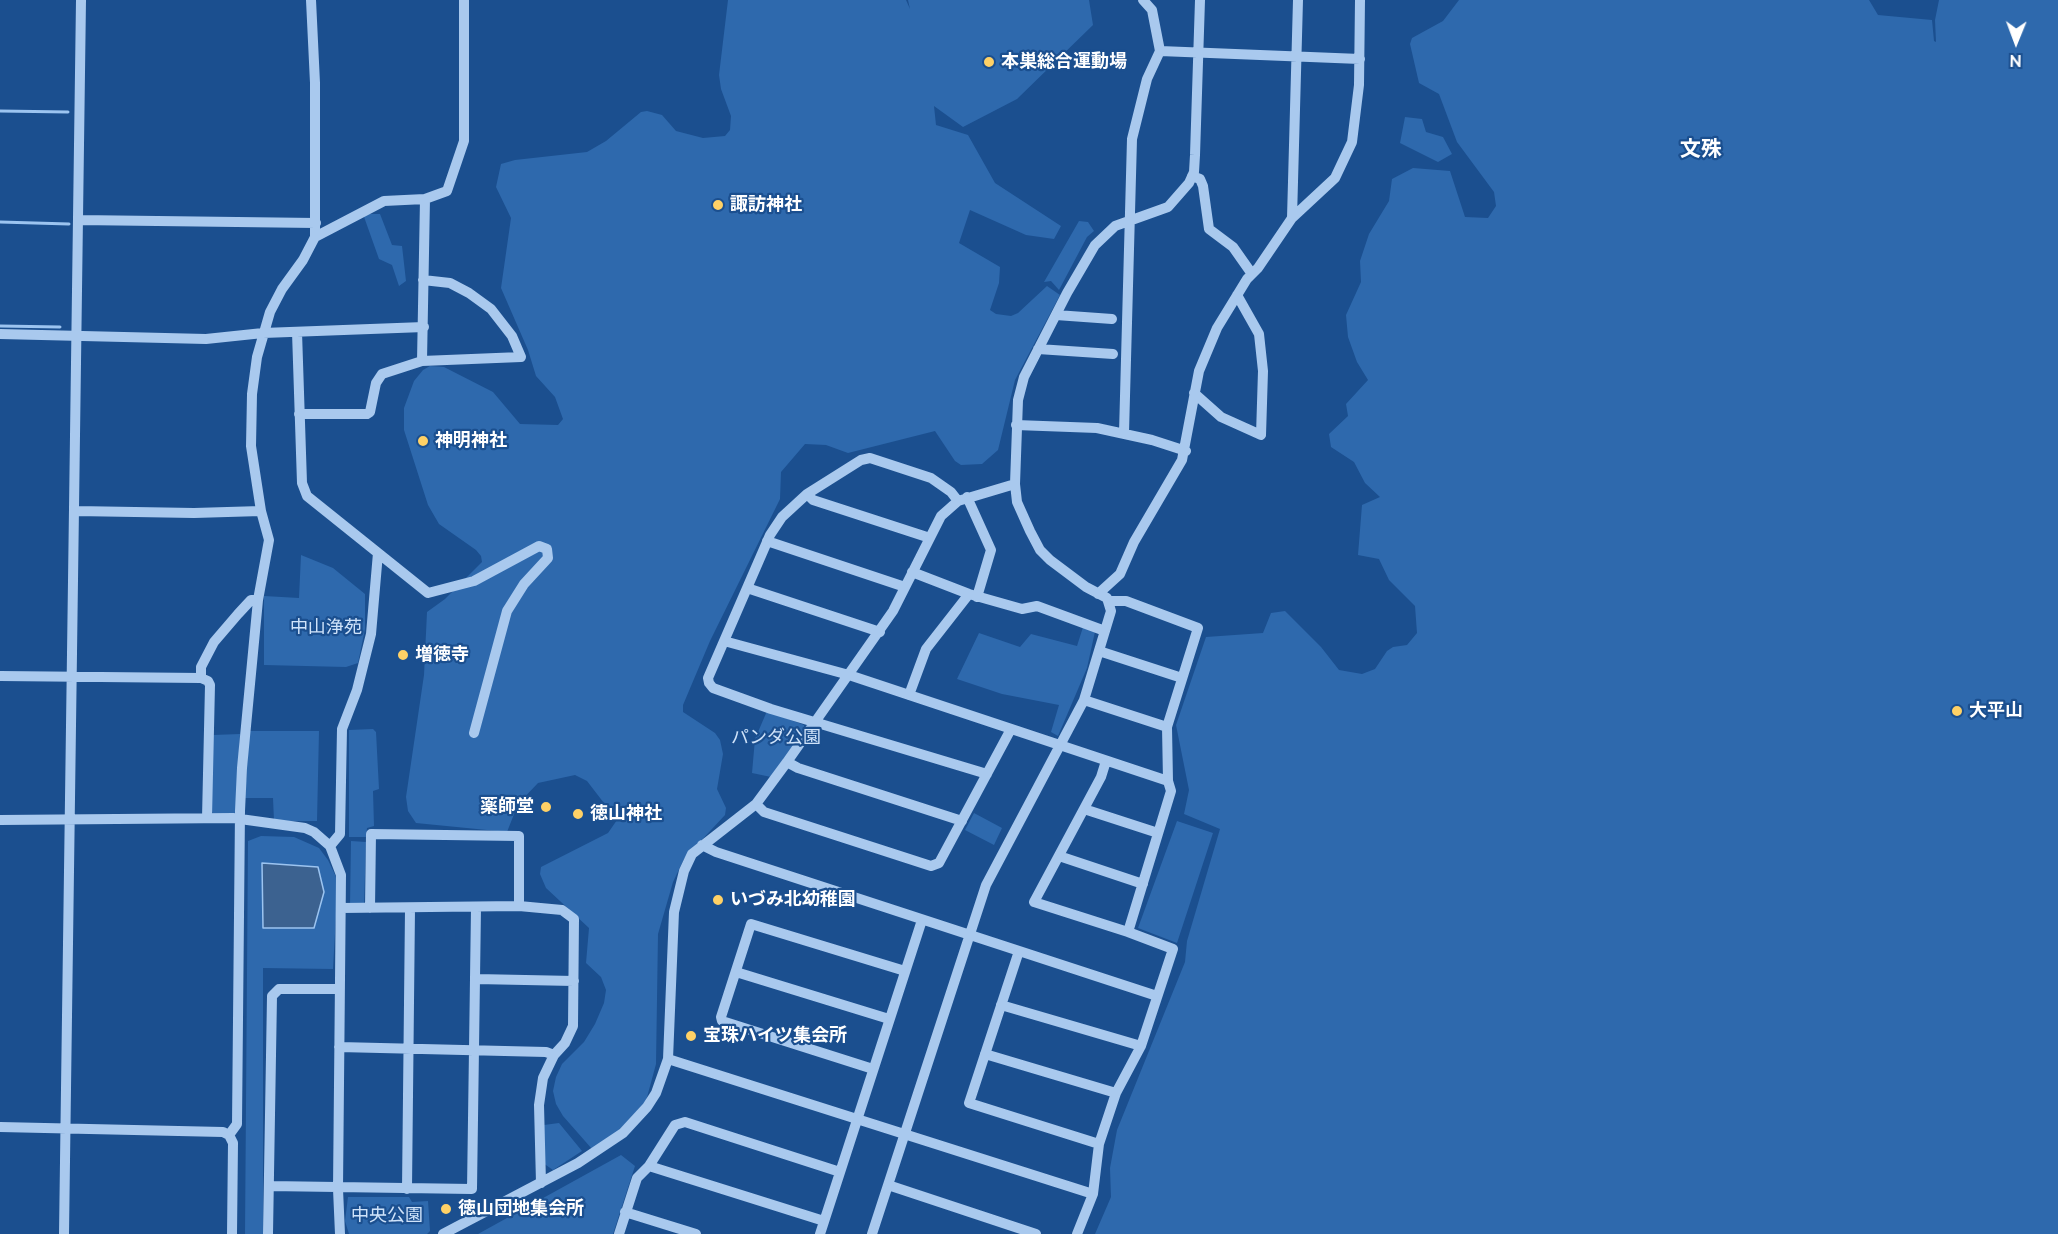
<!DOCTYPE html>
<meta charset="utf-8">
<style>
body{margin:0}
#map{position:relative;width:2058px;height:1234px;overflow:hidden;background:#1b4f8f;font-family:Raleway,sans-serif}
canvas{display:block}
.north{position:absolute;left:1986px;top:12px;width:60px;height:60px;-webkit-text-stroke:4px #1b4f8f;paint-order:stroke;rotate:181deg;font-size:16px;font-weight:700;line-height:24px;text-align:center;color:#fff}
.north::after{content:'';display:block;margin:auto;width:21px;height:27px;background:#fff;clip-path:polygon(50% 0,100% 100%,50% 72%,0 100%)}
</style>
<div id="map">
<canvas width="2058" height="1234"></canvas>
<div class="north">N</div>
</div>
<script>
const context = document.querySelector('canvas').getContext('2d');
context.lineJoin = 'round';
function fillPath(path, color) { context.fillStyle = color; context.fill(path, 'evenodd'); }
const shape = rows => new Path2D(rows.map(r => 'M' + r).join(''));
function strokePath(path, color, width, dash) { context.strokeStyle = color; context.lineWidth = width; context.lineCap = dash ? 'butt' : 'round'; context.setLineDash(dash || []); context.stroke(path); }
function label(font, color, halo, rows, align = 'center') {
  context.font = font + ' Raleway,"Noto Sans JP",sans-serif'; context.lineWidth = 4.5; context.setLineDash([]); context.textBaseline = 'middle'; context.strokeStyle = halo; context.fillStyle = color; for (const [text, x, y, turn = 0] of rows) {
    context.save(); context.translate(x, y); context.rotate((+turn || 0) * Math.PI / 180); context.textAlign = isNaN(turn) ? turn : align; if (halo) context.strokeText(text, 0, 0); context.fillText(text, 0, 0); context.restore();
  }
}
fillPath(shape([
 [728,0,906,0,910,9,908,0,1089,0,1093,25,1017,99,963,127,934,106,936,125,968,135,995,183,1061,226,1054,239,1026,235,970,210,959,243,1000,267,999,283,990,310,996,314,1011,316,1018,313,1047,286,1060,295,1015,380,998,450,982,464,961,465,955,461,935,431,848,453,826,445,805,444,781,472,780,499,710,641,683,705,683,712,715,733,720,740,723,754,717,789,726,808,725,815,684,859,673,882,658,934,656,1064,646,1101,613,1137,592,1149,563,1116,556,1104,553,1091,556,1077,562,1064,584,1042,595,1024,604,1003,606,990,601,977,586,963,589,928,546,888,540,874,541,867,608,833,617,820,587,781,575,775,538,783,518,804,507,832,416,823,408,811,406,797,424,675,427,612,445,599,482,562,481,556,476,550,439,524,428,505,404,430,404,408,414,381,423,370,430,366,444,367,493,392,520,424,558,425,563,419,555,397,536,376,528,350,501,288,511,218,496,187,501,164,515,160,587,152,606,141,641,112,647,111,662,115,676,131,703,138,725,136,730,130,731,116,721,89,719,75],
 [1459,0,1869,0,1878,15,1932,20,1934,41,1936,42,1935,20,1939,0,2058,0,2058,1234,1095,1234,1111,1197,1110,1168,1117,1130,1185,962,1187,941,1220,829,1184,814,1189,790,1176,725,1206,637,1263,633,1271,613,1285,611,1321,647,1339,670,1362,674,1375,669,1387,651,1393,647,1407,645,1417,633,1415,606,1389,580,1379,559,1358,555,1362,505,1380,497,1365,483,1354,462,1331,447,1329,434,1348,416,1346,404,1368,380,1357,362,1348,337,1346,315,1361,282,1360,261,1369,234,1389,201,1392,179,1413,168,1450,171,1465,217,1488,218,1496,206,1494,192,1457,142,1439,94,1419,83,1410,44,1412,38,1443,21],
 [1405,117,1422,119,1426,132,1443,137,1452,154,1438,162,1400,143],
 [363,214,380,214,392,245,402,246,406,281,399,286,392,265,379,259],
 [1079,221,1088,222,1094,231,1087,237,1059,290,1051,281,1044,282],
 [301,555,333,568,365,594,365,629,358,663,346,667,264,665,264,596,299,598],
 [1084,624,1096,627,1087,668,1058,736,1051,732,1059,705,1002,694,957,679,979,633,1020,647,1031,634,1077,646],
 [767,711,804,725,804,731,771,777,752,773,755,739],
 [373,729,376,732,379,789,373,791,374,826,367,828,366,837,349,837,349,730],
 [249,731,319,731,317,821,274,821,273,798,245,798],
 [240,734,236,813,213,814,211,809,213,735],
 [974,813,1002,828,994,845,965,830],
 [1177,821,1213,833,1177,943,1138,928],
 [261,836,294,837,319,848,328,860,338,881,333,969,263,968,263,1234,245,1234,248,841],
 [351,841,366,842,364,907,350,906],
 [559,1123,582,1151,553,1170,543,1163,544,1125],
 [621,1155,635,1166,613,1234,478,1234],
 [348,1197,409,1197,412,1202,428,1201,430,1231,427,1234,349,1234,345,1221]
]), '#2e69ad');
const water = shape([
 [262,863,318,867,324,892,314,928,263,928,262,863]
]);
fillPath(water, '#3c6290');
strokePath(water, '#9cc4f0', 1.5);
strokePath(shape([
 [0,111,68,112],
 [0,222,69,224],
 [0,326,60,327]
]), '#9cc4f0', 3);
strokePath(shape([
 [1160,51,1360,59],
 [1192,176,1200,179,1203,186,1209,229,1233,247,1252,274],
 [1292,218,1298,0],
 [78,220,316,223],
 [315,237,384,201,425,199,447,191,464,141,464,0],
 [1056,315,1112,319],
 [297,332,302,483,307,496,428,593,474,581,539,546,547,549,548,558,524,584,507,611,474,733],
 [0,334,206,339,263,333,424,327],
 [1038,349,1113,354],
 [422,361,425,199],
 [1194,393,1221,417,1261,435,1263,371,1259,334,1237,295],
 [299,414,367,414,370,412,376,383,382,374,422,361,521,357,512,336,491,309,469,293,450,283,423,280],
 [1016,425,1097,428,1152,440,1186,451],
 [1124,433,1132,139,1147,79,1160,51,1152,10,1143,0],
 [807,494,861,460,870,458,931,478,951,492,958,501],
 [967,497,991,550,977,597],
 [76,511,194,513,261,511],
 [930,538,813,500,807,494,782,517,770,535,708,678,709,683,713,688,771,709,987,774],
 [767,541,905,587],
 [912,572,969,594,1022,609,1037,606,1105,631],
 [747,588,880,632],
 [1098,594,1120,574,1134,542,1182,460,1199,371,1217,328,1247,279,1258,268,1292,218,1335,178,1352,142,1359,85,1360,0],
 [1110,601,1126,601,1198,628,1167,727,1168,781],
 [724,641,849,675,1168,781,1171,791,1128,932,1173,949,1141,1046,1116,1093,1099,1144,1093,1194,1077,1234],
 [1099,651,1182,678],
 [0,676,201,678],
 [909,695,926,649,969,594],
 [1084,700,1167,727],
 [1106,761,1101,777,1034,902,1128,932],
 [787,762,798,768,962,821],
 [756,804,764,812,931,866,939,863,1011,729],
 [1084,809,1158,833],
 [207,818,210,685,208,681,201,678,201,667,214,642,238,614,251,600,258,600],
 [0,820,233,818,305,828,314,832,330,846,341,875,338,1189,340,1234],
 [702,845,716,852,1157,996],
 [330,846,340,834,342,729,357,690,371,634,378,553],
 [1059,856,1143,884],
 [341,908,519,906,562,910,574,919,573,1026,565,1043,554,1055,543,1078,539,1105,541,1183],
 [370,908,371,834,519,836,519,906],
 [1019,951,969,1103,1099,1144],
 [736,972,889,1019],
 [476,979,574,981],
 [1001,1005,1141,1046],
 [339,1047,546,1052,554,1055],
 [985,1054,1116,1093],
 [668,1059,1093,1194],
 [873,1069,722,1021,721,1017,751,924,905,971],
 [0,1127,223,1132,229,1135,233,1143,232,1234],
 [229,1135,237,1124,240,811,242,768,258,600,269,540,261,511,251,446,252,394,257,357,270,312,282,289,303,260,315,237,315,83,311,0],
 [649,1166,675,1125,685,1122,840,1172],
 [888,1185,1036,1234],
 [269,1186,472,1189,476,908],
 [407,1189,410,909],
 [625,1212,696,1234],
 [64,1234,81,0],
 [268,1234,272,996,279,989,339,989],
 [443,1234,578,1163,623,1133,647,1107,656,1093,668,1059,674,912,684,871,692,854,756,804,787,762,893,611,941,516,958,501,1015,484],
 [619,1234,637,1178,649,1166,824,1221],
 [820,1234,922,920],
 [872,1234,986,885,1084,700,1111,611,1107,598,1086,587,1050,560,1040,550,1030,531,1017,502,1015,484,1018,400,1024,377,1067,293,1095,245,1115,226,1168,207,1189,183,1194,172,1195,155,1200,0]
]), '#a9c9ee', 10);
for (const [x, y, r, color] of [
 [989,62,6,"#ffd166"],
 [718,205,6,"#ffd166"],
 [423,441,6,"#ffd166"],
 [403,655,6,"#ffd166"],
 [1957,711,6,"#ffd166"],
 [546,807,6,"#ffd166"],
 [578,814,6,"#ffd166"],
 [718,900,6,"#ffd166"],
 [691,1036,6,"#ffd166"],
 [446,1209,6,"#ffd166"]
]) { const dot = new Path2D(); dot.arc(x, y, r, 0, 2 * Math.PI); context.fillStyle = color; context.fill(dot); strokePath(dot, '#1b4f8f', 2); }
label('bold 18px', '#fff', '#1b4f8f', [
 ["本巣総合運動場",1001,62],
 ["諏訪神社",730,205],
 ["神明神社",435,441],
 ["増徳寺",415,655],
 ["大平山",1969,711],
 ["薬師堂",534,807,"right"],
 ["徳山神社",590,814],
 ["いづみ北幼稚園",730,900],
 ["宝珠ハイツ集会所",703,1036],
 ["徳山団地集会所",458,1209]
], 'left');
label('18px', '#cfe3fa', '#1b4f8f', [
 ["中山浄苑",326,628],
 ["パンダ公園",776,738],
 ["中央公園",387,1216]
]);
label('bold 21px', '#fff', '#1b4f8f', [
 ["文殊",1701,150]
]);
</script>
